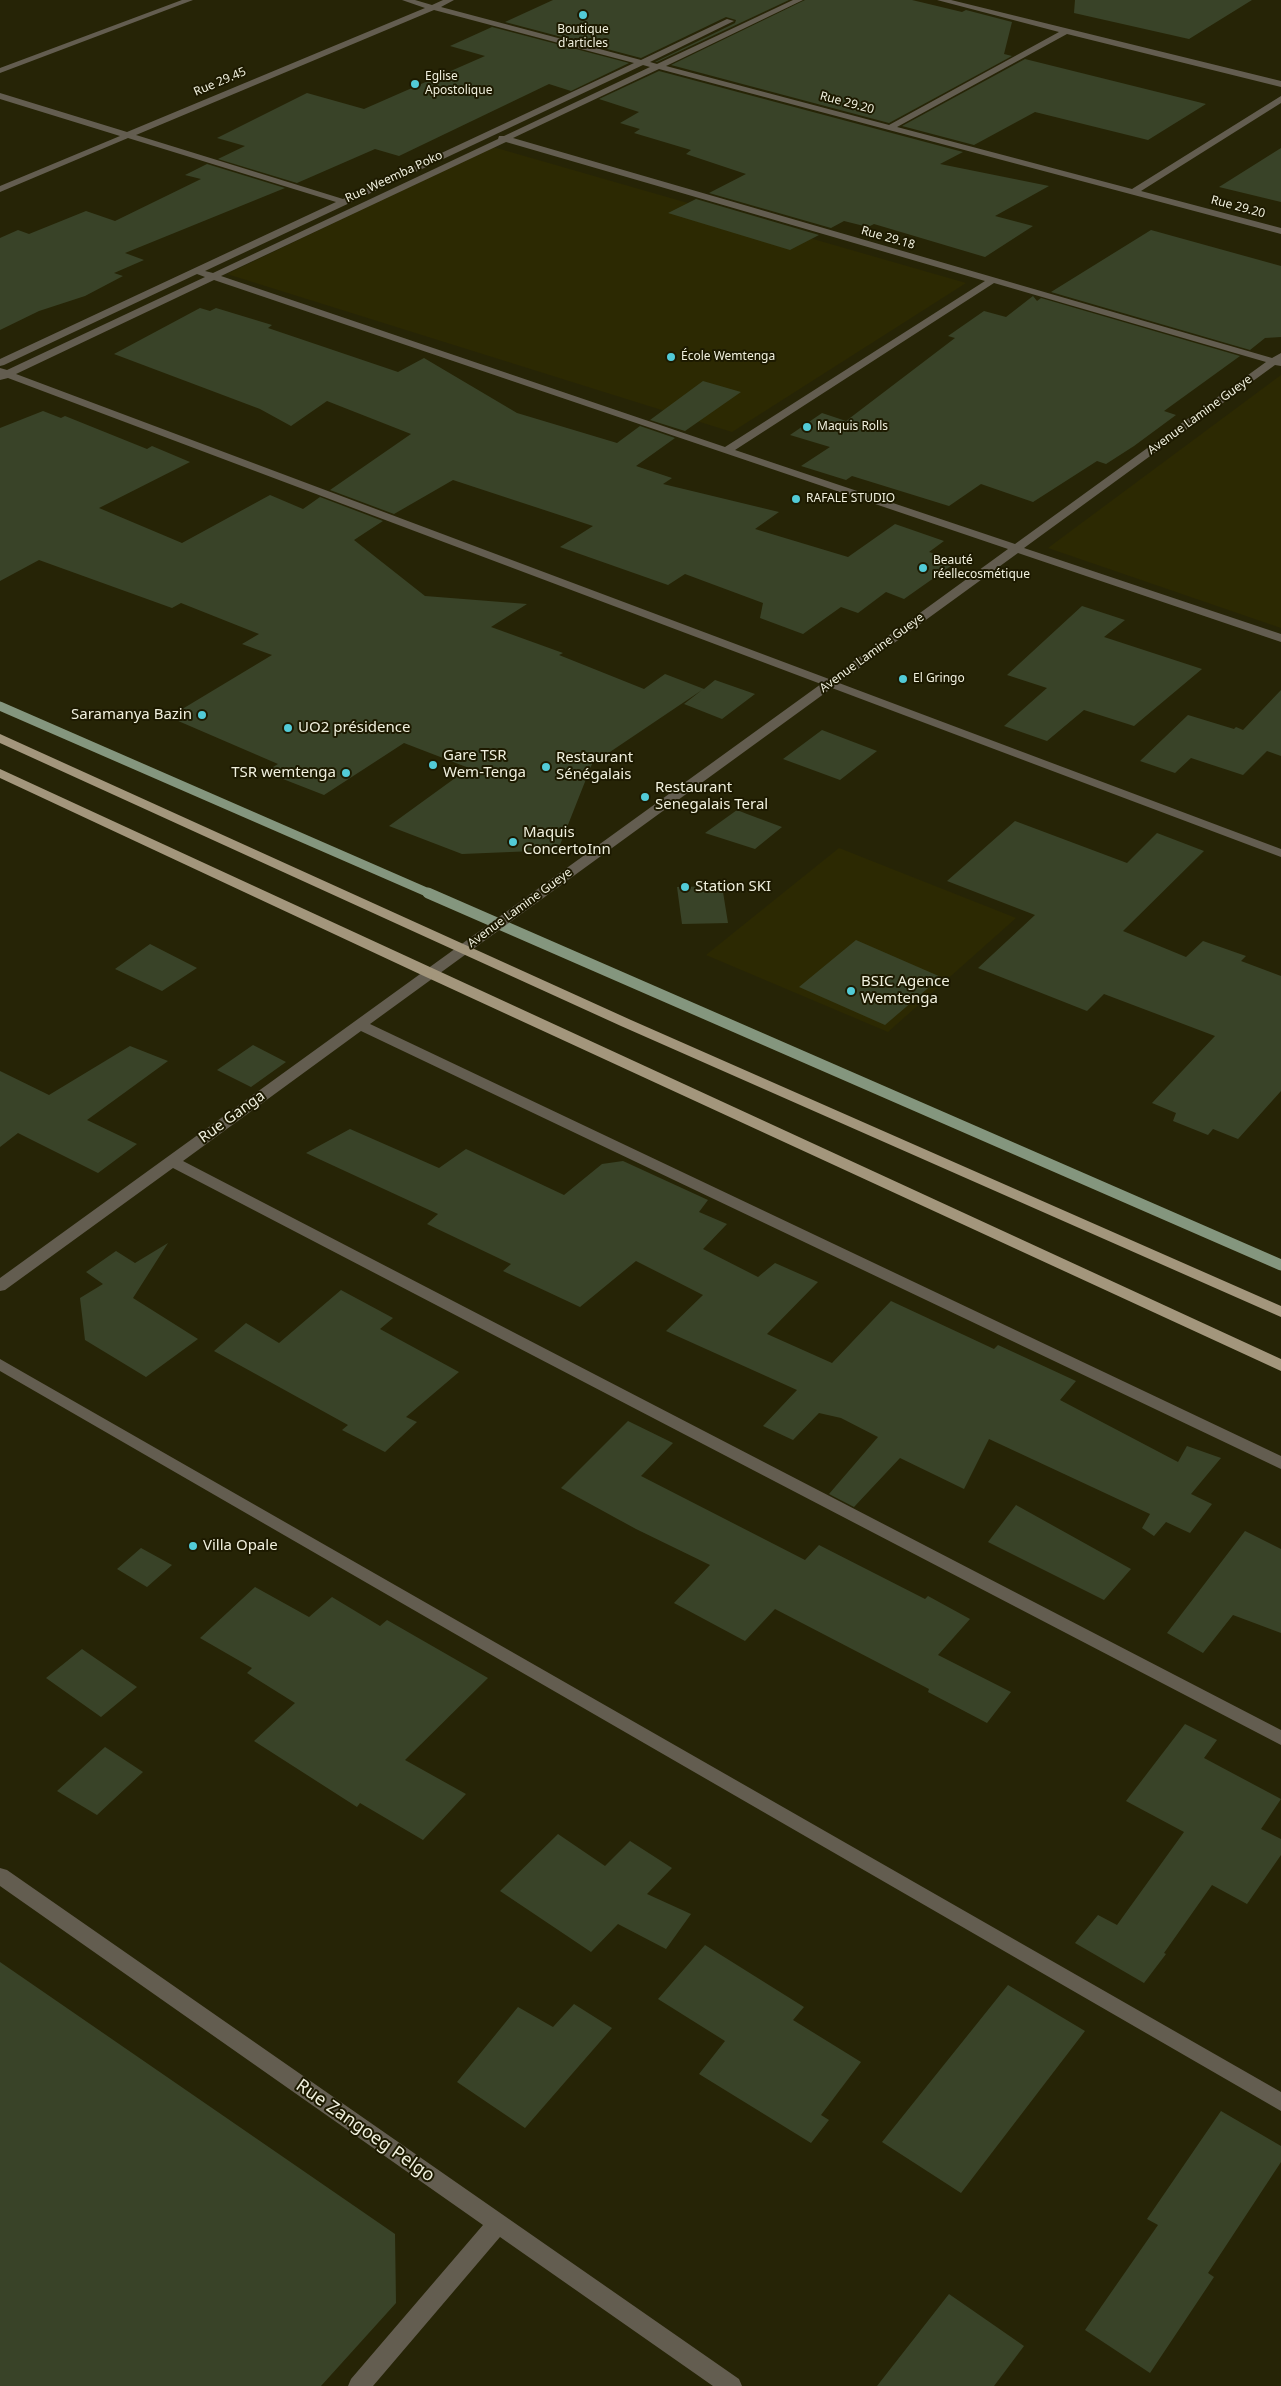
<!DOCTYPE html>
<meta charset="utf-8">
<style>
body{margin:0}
canvas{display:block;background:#262406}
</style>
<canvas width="1281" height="2386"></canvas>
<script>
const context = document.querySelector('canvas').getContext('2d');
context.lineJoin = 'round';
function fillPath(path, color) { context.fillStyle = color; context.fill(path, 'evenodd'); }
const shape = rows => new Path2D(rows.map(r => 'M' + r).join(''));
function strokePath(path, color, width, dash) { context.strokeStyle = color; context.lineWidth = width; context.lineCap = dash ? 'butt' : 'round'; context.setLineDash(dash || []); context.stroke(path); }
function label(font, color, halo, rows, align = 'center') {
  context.font = font + ' "Noto Sans",sans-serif'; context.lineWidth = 4; context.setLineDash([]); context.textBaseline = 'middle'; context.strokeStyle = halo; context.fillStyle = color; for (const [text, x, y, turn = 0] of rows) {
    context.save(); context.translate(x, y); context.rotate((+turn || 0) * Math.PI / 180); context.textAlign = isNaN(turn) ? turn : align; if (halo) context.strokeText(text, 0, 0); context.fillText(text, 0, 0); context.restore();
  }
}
fillPath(shape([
 [493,147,966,283,732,432,227,274],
 [1281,375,1281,628,1048,548],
 [839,848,1016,918,888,1032,706,955]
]), '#2c2902');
strokePath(shape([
 [0,706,431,894]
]), '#84967e', 9);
strokePath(shape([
 [428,893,1281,1265]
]), '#84967e', 11);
fillPath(shape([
 [553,0,789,0,657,62,655,62,735,23,736,20,726,17,641,58,505,22],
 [805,0,912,0,962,12,966,10,1012,22,1004,54,1012,56,889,123,671,65],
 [1075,0,1252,0,1189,39,1074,13],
 [492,27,629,63,571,91,549,84,399,156,375,149,297,183,218,159,245,146,217,138,307,93,364,109,485,56,450,46],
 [1025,59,1206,104,1148,140,1035,112,974,145,902,126],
 [659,71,963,152,940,164,1049,186,995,216,1033,226,985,257,874,224,868,227,844,221,831,228,709,193,746,174,686,154,691,150,634,133,640,129,620,123,639,112,599,99],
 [1281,148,1281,202,1219,187],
 [207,164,285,188,125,253,144,260,114,273,123,276,85,296,39,311,0,330,0,238,18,230,29,234,86,211,115,221,201,179,185,175],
 [696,199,819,235,790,250,668,213],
 [1151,230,1281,266,1281,337,1265,338,1250,350,1051,292],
 [1033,296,1037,301,1041,298,1240,356,1164,411,1176,415,1134,446,1106,464,1097,461,1033,502,981,484,949,506,852,476,846,480,801,466,830,447,790,435,822,413,846,421,955,338,948,336,984,311,1006,317],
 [200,308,210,311,216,308,272,325,268,328,398,372,424,358,517,413,617,443,640,426,675,438,636,466,672,478,663,484,779,512,755,529,848,557,895,524,944,541,929,552,958,561,904,599,886,592,858,613,841,607,803,634,760,618,763,603,685,574,668,585,560,547,593,526,453,480,394,514,330,490,411,434,327,401,291,426,260,409,114,354],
 [703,381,741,392,685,431,650,420],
 [43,411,61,418,65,416,147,449,152,446,190,462,99,508,182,543,270,495,303,509,320,497,383,521,354,540,425,596,527,604,491,627,563,653,559,655,644,689,665,674,704,689,715,680,755,694,722,719,684,704,702,690,598,760,594,759,558,850,462,854,389,826,469,768,404,743,324,795,265,772,278,764,169,717,272,655,242,644,259,634,181,603,172,608,39,560,0,581,0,428],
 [1082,606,1125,620,1104,637,1202,669,1134,726,1084,710,1047,741,1004,726,1047,688,1007,675],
 [1281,690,1281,756,1267,751,1243,775,1191,758,1175,773,1140,761,1188,715,1234,729,1236,727,1243,730],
 [822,730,877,751,840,780,783,759],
 [737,810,747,814,782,827,755,849,705,833],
 [1015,821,1127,863,1157,833,1204,851,1123,931,1186,957,1203,941,1246,956,1241,961,1281,976,1281,1091,1238,1139,1213,1129,1208,1135,1173,1121,1176,1113,1152,1103,1215,1036,1104,994,1087,1011,978,968,1035,915,947,881],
 [722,886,728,923,682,924,677,887],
 [856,940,941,977,885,1025,799,987],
 [150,944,197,968,162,991,115,969],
 [253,1045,286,1062,251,1087,217,1070],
 [130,1046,168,1061,87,1120,137,1144,98,1173,18,1133,0,1147,0,1071,49,1095],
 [350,1129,439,1168,466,1149,564,1195,602,1164,623,1161,708,1200,699,1212,727,1224,703,1249,758,1277,775,1263,818,1282,767,1334,832,1363,891,1301,994,1349,998,1345,1076,1381,1060,1400,1178,1462,1187,1446,1221,1458,1191,1494,1212,1504,1190,1533,1166,1522,1154,1536,1142,1528,1150,1514,989,1439,964,1489,900,1458,854,1507,829,1494,878,1437,841,1418,819,1413,793,1440,763,1426,797,1390,666,1331,703,1295,636,1261,580,1307,503,1271,511,1264,427,1224,438,1214,306,1153],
 [168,1243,133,1298,198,1339,146,1377,85,1340,80,1298,103,1284,86,1272,116,1251,135,1263],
 [341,1290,393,1318,380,1329,459,1372,406,1417,417,1422,385,1452,342,1430,348,1425,214,1351,246,1323,279,1343],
 [628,1421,673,1443,641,1476,805,1560,819,1545,925,1599,928,1596,970,1619,938,1655,1011,1692,987,1723,928,1692,929,1689,775,1609,745,1641,674,1603,710,1565,636,1529,561,1488],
 [1016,1505,1131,1569,1104,1600,988,1542],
 [1245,1531,1281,1549,1281,1633,1233,1615,1203,1653,1167,1633],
 [141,1548,172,1565,147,1587,117,1569],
 [255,1587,309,1617,332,1597,380,1626,387,1620,488,1678,405,1760,466,1794,423,1840,360,1803,357,1807,254,1741,295,1703,247,1673,252,1668,200,1638],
 [82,1649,137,1687,101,1717,46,1678],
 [1185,1724,1217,1740,1204,1758,1281,1799,1261,1829,1281,1839,1281,1855,1247,1904,1212,1885,1164,1953,1166,1954,1144,1983,1075,1943,1098,1915,1117,1925,1184,1832,1126,1801],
 [105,1747,143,1772,97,1815,57,1791],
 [558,1834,605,1866,630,1841,672,1868,647,1894,691,1914,666,1949,618,1924,591,1952,500,1891],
 [705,1945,804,2007,793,2020,861,2062,821,2115,829,2120,811,2143,699,2074,725,2041,658,1999],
 [0,1962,395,2234,396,2303,321,2386,0,2386],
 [1008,1985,1085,2031,961,2193,882,2142],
 [574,2004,612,2028,525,2128,457,2082,518,2007,553,2027],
 [1221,2111,1281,2146,1281,2162,1208,2273,1214,2277,1150,2373,1085,2330,1158,2225,1147,2219],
 [949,2294,1024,2346,994,2386,877,2386]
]), '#394328');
fillPath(shape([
 [182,0,193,0,0,73,0,68,182,0],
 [402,0,415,0,432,5,443,0,454,0,441,7,641,60,727,19,734,21,650,62,657,64,793,0,803,0,666,66,889,125,1059,32,937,0,951,0,1281,81,1281,87,1067,34,897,127,1132,189,1281,96,1281,103,1141,191,1281,228,1281,234,659,69,513,138,1272,358,1281,353,1281,366,1275,365,1024,548,1281,634,1281,642,1018,553,839,683,1281,849,1281,857,832,688,370,1024,1281,1456,1281,1469,361,1031,183,1161,1281,1730,1281,1745,173,1168,5,1290,0,1291,0,1278,821,684,8,378,0,380,0,368,7,370,205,277,197,274,4,365,0,366,0,359,336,202,128,138,0,192,0,186,120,136,0,99,0,93,127,132,425,8,402,0],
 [434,10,634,63,343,199,136,135,434,10],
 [643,65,650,67,504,136,499,136,498,139,213,273,205,271,643,65],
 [506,142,985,281,725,447,221,276,506,142],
 [214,280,1008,549,829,679,16,374,214,280],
 [994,283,1266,362,1015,544,735,450,994,283],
 [0,1359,1281,2092,1281,2111,0,1371,0,1359],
 [0,1868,7,1870,739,2379,742,2386,713,2386,500,2237,373,2386,348,2386,351,2379,483,2225,0,1886,0,1868]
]), '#635d50');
fillPath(shape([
 [0,734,631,1020,1281,1306,1281,1317,621,1026,0,743,0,734],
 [0,769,1281,1359,1281,1371,426,977,0,778,0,769]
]), '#a3967c');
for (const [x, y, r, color] of [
 [583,15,5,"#52cbd7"],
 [415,84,5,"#52cbd7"],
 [671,357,5,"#52cbd7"],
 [807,427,5,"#52cbd7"],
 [796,499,5,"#52cbd7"],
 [923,568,5,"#52cbd7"],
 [903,679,5,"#52cbd7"],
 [202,715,5,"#52cbd7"],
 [288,728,5,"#52cbd7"],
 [433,765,5,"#52cbd7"],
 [546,767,5,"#52cbd7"],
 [346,773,5,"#52cbd7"],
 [645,797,5,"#52cbd7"],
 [513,842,5,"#52cbd7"],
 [685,887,5,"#52cbd7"],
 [851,991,5,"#52cbd7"],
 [193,1546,5,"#52cbd7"]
]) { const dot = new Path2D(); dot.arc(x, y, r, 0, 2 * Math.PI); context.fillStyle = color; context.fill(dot); strokePath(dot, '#1d1a00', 2); }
label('12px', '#f0f0de', '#1d1a00', [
 ["Boutique",583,30,"center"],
 ["d'articles",583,44,"center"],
 ["Eglise",425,77],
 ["Apostolique",425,91],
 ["École Wemtenga",681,357],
 ["Maquis Rolls",817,427],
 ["RAFALE STUDIO",806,499],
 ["Beauté",933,561],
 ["réellecosmétique",933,575],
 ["El Gringo",913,679]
], 'left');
label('12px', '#f0f0de', '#1d1a00', [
 ["Rue 29.45",220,82,-23],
 ["Rue 29.20",847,103,15],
 ["Rue Weemba Poko",394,177,-25],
 ["Rue 29.20",1238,207,15],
 ["Rue 29.18",888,238,16],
 ["Avenue Lamine Gueye",1200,415,-36],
 ["Avenue Lamine Gueye",872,653,-36],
 ["Avenue Lamine Gueye",520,908,-36]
]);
label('15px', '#f0f0de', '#1d1a00', [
 ["Saramanya Bazin",192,715,"right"],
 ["UO2 présidence",298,728],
 ["Gare TSR",443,756],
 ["Wem-Tenga",443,773],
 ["Restaurant",556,758],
 ["Sénégalais",556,775],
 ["TSR wemtenga",336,773,"right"],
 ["Restaurant",655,788],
 ["Senegalais Teral",655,805],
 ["Maquis",523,833],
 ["ConcertoInn",523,850],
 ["Station SKI",695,887],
 ["BSIC Agence",861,982],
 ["Wemtenga",861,999],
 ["Villa Opale",203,1546]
], 'left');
label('15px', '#f0f0de', '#1d1a00', [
 ["Rue Ganga",232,1117,-36]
]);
label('18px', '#f0f0de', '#1d1a00', [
 ["Rue Zangoeg Pelgo",365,2131,35]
]);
</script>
